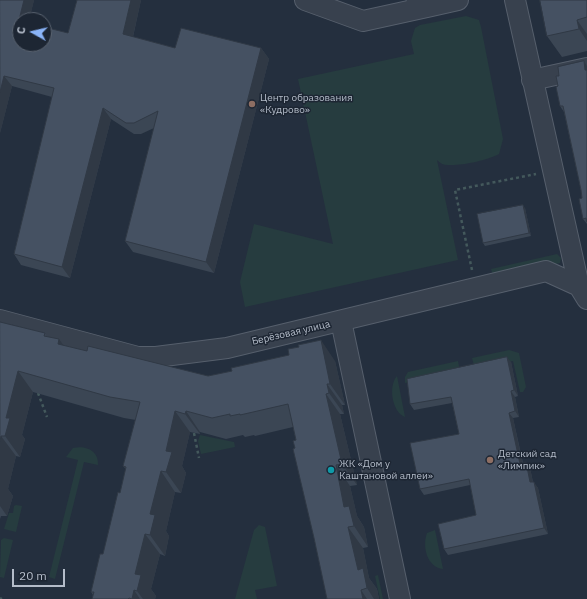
<!DOCTYPE html>
<html>
<head>
<meta charset="utf-8">
<style>
	body { margin:0 }
	#map { position:relative; width:587px; height:599px; overflow:hidden; background:#242f3e; font-family:"IBM Plex Sans",sans-serif }
	canvas { display:block }
	.north { position:absolute; left:12px; top:12px; width:40px; height:40px; box-sizing:border-box; background:#1d2633; border:1px solid #59626f; border-radius:50%; rotate:278deg; font-size:11px; font-weight:700; line-height:16px; text-align:center; color:#b4bcc9 }
	.north::after { content:''; display:block; margin:auto; width:14px; height:18px; background:#8ab4f8; clip-path:polygon(50% 0,100% 100%,50% 72%,0 100%) }
	.scale { position:absolute; left:12px; top:569px; width:53px; height:18px; box-sizing:border-box; border:2px solid #b4bcc9; border-top:0; padding-left:5px; font-size:12px; line-height:14px; white-space:nowrap; color:#b4bcc9; -webkit-text-stroke:3px #1d2633; paint-order:stroke }
</style>
</head>
<body>
<div id="map">
<canvas width="587" height="599"></canvas>
<div class="north">С</div>
<div class="scale">20 m</div>
</div>
<script>
const g = document.querySelector('canvas').getContext('2d');
g.lineJoin = 'round';
function paint(path, color) { g.fillStyle = color; g.fill(path, 'evenodd'); }
function stroke(path, color, width, dash) { g.strokeStyle = color; g.lineWidth = width; g.lineCap = dash ? 'butt' : 'round'; g.setLineDash(dash || []); g.stroke(path); }
function label(font, color, halo, rows, align = 'center') {
  g.font = font + ' "IBM Plex Sans",sans-serif'; g.lineWidth = 3; g.setLineDash([]); g.textBaseline = 'middle'; g.strokeStyle = halo; g.fillStyle = color; for (const [text, x, y, turn = 0] of rows) {
    g.save(); g.translate(x, y); g.rotate((+turn || 0) * Math.PI / 180); g.textAlign = isNaN(turn) ? turn : align; if (halo) g.strokeText(text, 0, 0); g.fillText(text, 0, 0); g.restore();
  }
}
paint(new Path2D(`
	M466,16l13,4 2,7 22,112 -4,15c-10,6 -39,12 -51,11 -5,0 -8,-2 -11,-5l21,100 -213,47 -5,-25 14,-58 79,20 -35,-165 116,-25 -3,-13 4,-13 5,-3z
	M557,254l4,4 -1,5 -67,13 -2,-7z
	M509,350l10,3 7,34 -3,5h-3l-7,-31 -38,8 -3,-11z
	M458,361l2,11 -55,11v-6l3,-5z
	M397,376l8,41c-13,-5 -17,-31 -8,-41z
	M200,435l34,7 1,5 -34,7 -3,-13z
	M73,448c13,-3 26,3 25,17l-14,-3 -29,117 -6,-2 29,-117 -12,-3z
	M16,505l6,1 -6,26 -12,-3 5,-16h4l1,-7z
	M259,525l6,2 12,59 -22,4 2,9h-22l19,-69z
	M435,530l8,39c-16,-2 -21,-22 -16,-36z
	M4,538l9,2 -9,38 -4,-1 1,-37z
	M378,575l5,24h-3l-5,-23z`), '#263c3f');
const minor = new Path2D(`
	M305,0l58,21 64,-14
	M515,0l64,286 8,13
	M416,4l11,3 31,-7
	M532,80l55,-12
	M0,320l138,37h18l71,-9 319,-77 33,15
	M341,321l59,278`);
stroke(minor, '#565f6c', 22);
stroke(new Path2D(`
	M472,270l-17,-80 81,-16
	M38,393l9,24
	M194,433l5,25
	M0,598l2,1`), '#44595c', 2.5, [3, 3]);
stroke(minor, '#38414e', 20);
paint(new Path2D(`
	M0,0h34l-5,20h-9v24l48,-11 9,-33h64l-8,37 42,11h86l8,11 -55,214 -81,-21 -8,-11 29,-113 -13,6h-7l-23,-15 -41,159 -49,-13 -7,-11 38,-157 -40,-11 -12,47z
	M587,0v51l-25,6 -15,-21z
	M584,61l3,5v158l-4,-5 -1,-21 -1,-8 -17,-78 -4,-6 -1,-30z
	M525,208l6,28 -46,10 -2,-3z
	M0,322l45,11 2,4 16,8 24,6 121,25 127,-15 10,44h-3l2,9h-4l17,71 -7,1 7,30 7,11 4,20 -5,1 6,30 8,11 2,10h-52l-32,-151 1,-8 -3,-13 -38,9 -1,-1 -9,2 -2,-2 -17,4 -26,-7v2l-10,-2 -8,34 4,7 -5,20 -6,-1 -9,39 3,5 -4,20 -5,-2 -9,35 5,7 -1,3h-63l1,-4 -2,-3 12,-38 17,-61 6,-24 -3,-3 13,-46 -12,-2 -91,-26 -11,43 3,4 -5,18 -4,-1 -8,33 5,7 -6,20h-6l-1,3z
	M511,362l7,34 -3,1 4,20 -6,1 10,45 3,-1 4,6 3,14 5,6 10,46 -100,21 -4,-6 32,-34 -6,-30 -46,10 -4,-6 39,-55 -7,-31 -38,7 -4,-6z`), '#3b4654');
paint(new Path2D(`
	M24,0h10l-5,20h-9v2l-1,-2z
	M131,0h10l-10,45 -8,-11z
	M577,20l10,14v7l-8,-12z
	M261,48l8,11 -55,214 -8,-11z
	M584,61l3,5v7l-2,-3z
	M4,76l8,10 -12,47v-41z
	M103,108l8,11 -41,159 -8,-11z
	M523,205l2,3 6,28 -2,-3z
	M59,339l15,21 -16,-16z
	M321,340l14,21 10,44 -15,-21z
	M507,357l4,5 7,34 -4,-6z
	M18,371l15,21 -11,43 3,4 -5,18 -15,-21 1,-18z
	M327,384l15,21 2,9 -15,-21z
	M511,391l4,6 4,20 -4,-6z
	M326,394l14,20 17,71 -15,-21z
	M175,411l15,21 -8,34 4,7 -5,20 -15,-21v-21z
	M186,411l14,21v2l-15,-20z
	M509,413l4,5 11,52 -4,-6z
	M1,436l15,20 -8,33 5,7 -6,20 -7,-10v-65z
	M526,462l4,6 4,20 -4,-6z
	M336,465l14,21 7,30 7,11 4,20 -14,-21 -10,-19z
	M161,471l14,21 -9,39 3,5 -4,20 -15,-21v-21z
	M534,482l4,6 10,46 -4,-6z
	M348,527l15,21 6,30 8,11 2,10h-5l-7,-11 -9,-18z
	M145,534l15,20 -9,35 5,7 -1,3h-12l-6,-8 -2,-17z
	M134,590l6,9h-8z
	M361,590l6,9h-4z`), '#303945');
const building = new Path2D(`
	M0,0h24l-5,20 1,1v23h24v-17l24,6 9,-33h54l-8,34 52,14 6,-20 80,20 -55,214 -81,-21 33,-130 -24,12h-8l-23,-15 -41,159 -48,-13 40,-166 -50,-12 -4,16z
	M540,0h47v17l-10,3 2,9 -32,7z
	M584,61l1,9h2v152l-1,-4 -3,1 -4,-20 3,-1 -1,-8 -18,-84h-3l-4,-19 2,-1 -2,-10h3l-1,-9z
	M523,205l6,28 -46,10 -6,-29z
	M0,322l45,11 -1,3 15,3 -1,5 29,7 1,-5 120,30 24,-5 -1,-3 58,-13 -1,-6 11,-2 -1,-2 23,-5 9,44h-3l2,9 -3,1 16,70 -6,1 8,42 5,-1 5,20 -6,1 10,43 5,-2 4,20 -6,2 2,9h-36l-13,-61 -21,-89 2,-1 -2,-7 3,-1 -8,-36 -48,11v-1l-10,2v-2l-18,4 -26,-7 -1,3 -10,-3 -9,40 6,1 -6,20 -5,-1 -11,43 5,1 -5,20 -5,-1 -10,40 6,1 -4,16 -3,-1 -2,9 -3,-1 -1,1h-36l2,-7h-3l9,-38h3l15,-62 2,1 6,-26 -3,-1 17,-64 -30,-5 -92,-26 -12,47h4l-5,18h-4l-1,5z
	M507,357l7,33 -3,1 4,20 -6,2 11,51 6,-2 4,20h4l10,46 -100,21 -6,-25 38,-9 -7,-36 -49,10 -10,-46 49,-9 -8,-37 -41,7 -3,-25z`);
paint(building, '#455162');
stroke(building, '#303945', 1);
for (const [x, y, r, color] of [
	[252,104,4,"#8d6e63"],
	[490,460,4,"#8d6e63"],
	[331,470,4,"#0f9aa8"]
]) { const dot = new Path2D(); dot.arc(x, y, r, 0, 2 * Math.PI); g.fillStyle = color; g.fill(dot); stroke(dot, '#1d2633', 1.5); }
label('10px', '#b4bcc9', '#1d2633', [
	["Центр образования",260,98],
	["«Кудрово»",260,110],
	["Детский сад",498,454],
	["«Лимпик»",498,466],
	["ЖК «Дом у",339,464],
	["Каштановой аллеи»",339,476]
], 'left');
label('10px', '#b4bcc9', '#1d2633', [
	["Берёзовая улица",291,333,-13]
]);
</script>
</body>
</html>
